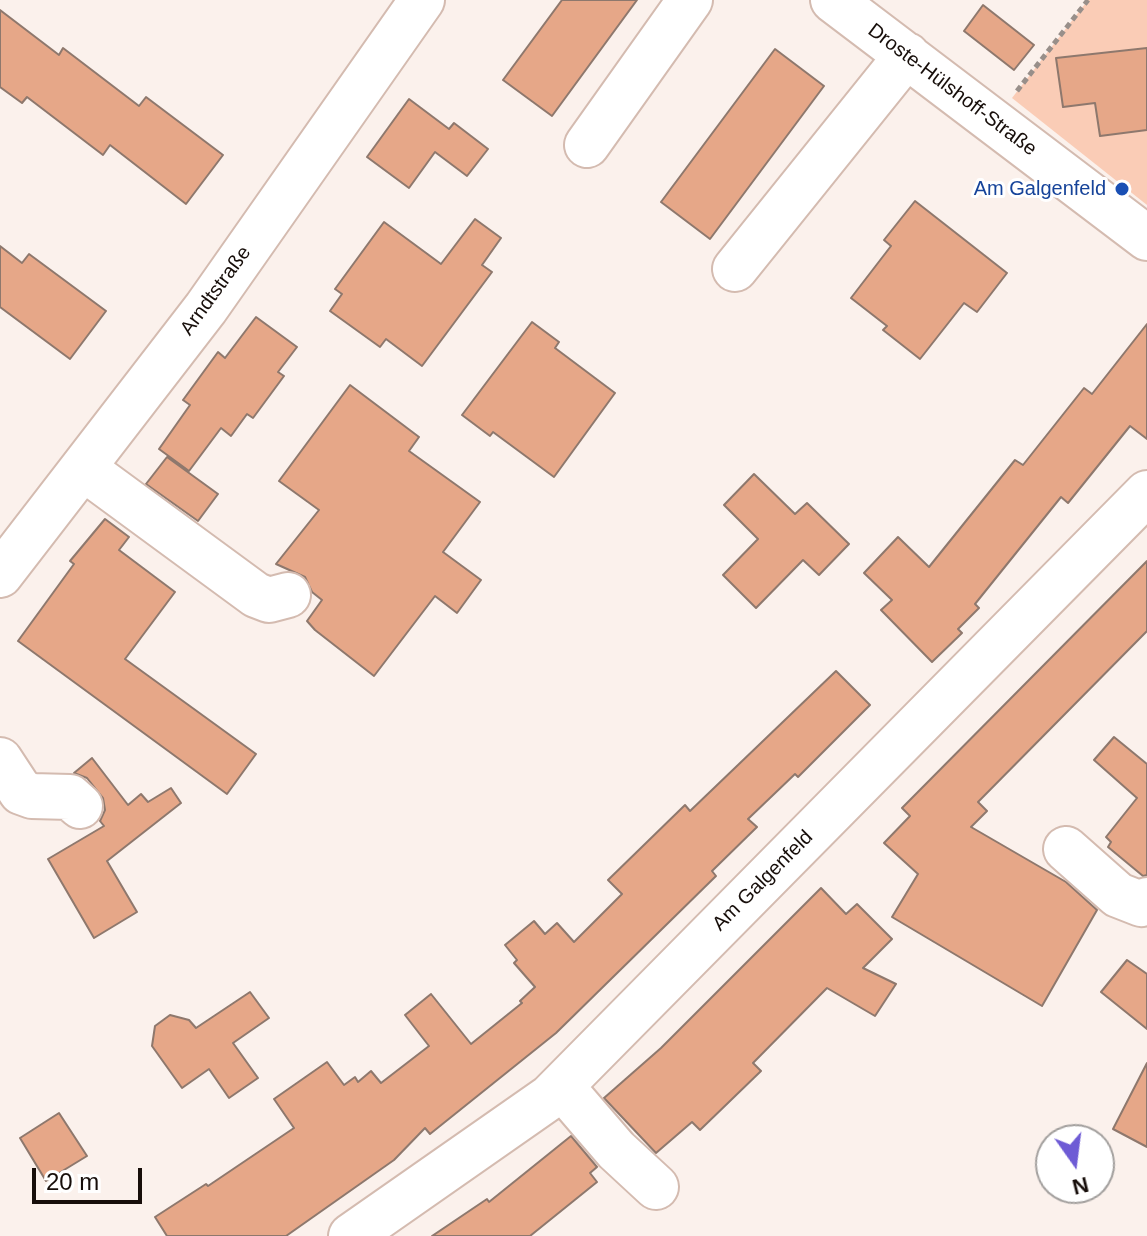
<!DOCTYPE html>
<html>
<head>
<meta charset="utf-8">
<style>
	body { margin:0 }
	#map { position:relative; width:1147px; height:1236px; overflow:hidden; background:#fbf1ec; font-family:Arial,sans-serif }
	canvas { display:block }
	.north { position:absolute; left:1035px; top:1124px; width:80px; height:80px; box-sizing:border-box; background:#fff; border:2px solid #a29f9d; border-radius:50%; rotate:166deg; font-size:22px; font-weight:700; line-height:32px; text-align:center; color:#170e0a }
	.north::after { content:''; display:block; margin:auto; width:28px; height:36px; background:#6e5bd5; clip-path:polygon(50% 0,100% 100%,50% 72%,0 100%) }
	.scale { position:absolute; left:32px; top:1168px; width:110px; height:36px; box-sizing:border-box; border:4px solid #170e0a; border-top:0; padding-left:10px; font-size:24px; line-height:28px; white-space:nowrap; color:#170e0a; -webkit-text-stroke:6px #fff; paint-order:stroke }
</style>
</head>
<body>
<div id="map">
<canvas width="1147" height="1236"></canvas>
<div class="north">N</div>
<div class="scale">20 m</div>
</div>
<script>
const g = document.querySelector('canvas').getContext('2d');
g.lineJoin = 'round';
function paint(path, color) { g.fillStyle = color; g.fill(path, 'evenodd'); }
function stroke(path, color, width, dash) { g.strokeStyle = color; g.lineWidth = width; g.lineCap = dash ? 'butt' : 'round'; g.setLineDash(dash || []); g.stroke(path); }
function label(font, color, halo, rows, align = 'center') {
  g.font = font + ' Arial,sans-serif'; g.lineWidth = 6; g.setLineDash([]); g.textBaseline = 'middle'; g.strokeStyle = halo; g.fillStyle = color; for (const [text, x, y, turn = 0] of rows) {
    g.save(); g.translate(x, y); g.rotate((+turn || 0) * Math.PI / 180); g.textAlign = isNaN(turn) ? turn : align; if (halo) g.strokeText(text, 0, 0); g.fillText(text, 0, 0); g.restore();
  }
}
paint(new Path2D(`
	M1088,0h59v205l-135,-107z`), '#faccb6');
const building = new Path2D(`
	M562,0h75l-85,116 -49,-36z
	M983,5l51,40 -20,25 -50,-39z
	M0,10l59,45 4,-7 76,58 7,-9 77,58 -37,49 -76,-59 -7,10 -76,-58 -5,6 -22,-16z
	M1147,48v82l-47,6 -5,-33 -32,4 -7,-49z
	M775,49l49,37 -114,153 -49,-37z
	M409,99l40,30 5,-6 34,26 -21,27 -32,-24 -26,36 -42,-31z
	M915,201l92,72 -30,39 -13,-9 -44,56 -37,-29 4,-4 -36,-28 40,-52 -7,-6z
	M475,219l26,19 -19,27 10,7 -70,94 -36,-27 -6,8 -50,-36 12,-17 -7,-5 49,-67 57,42z
	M0,246l22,17 7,-9 77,57 -36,48 -70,-52z
	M256,317l41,30 -19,25 6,4 -31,42 -6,-4 -16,22 -10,-8 -32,43 -30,-22 31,-44 -7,-5 35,-48 7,6z
	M532,322l27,20 -4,6 60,45 -61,84 -61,-45 -3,4 -28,-21z
	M1147,324v115l-17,-13 -62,77 -7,-6 -86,107 4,4 -21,21 4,4 -30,29 -51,-52 11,-10 -28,-27 34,-36 31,30 86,-107 8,5 61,-77 8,6z
	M350,385l69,52 -10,14 71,51 -37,50 38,28 -24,33 -22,-17 -61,80 -59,-46 -8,-9 15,-21 -10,-8 -7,-15 -29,-13 43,-54 -40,-29z
	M167,457l51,37 -20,27 -52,-37z
	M754,474l41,40 12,-11 42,41 -30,31 -16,-15 -47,48 -33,-33 35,-36 -34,-34z
	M105,519l24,18 -10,13 56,42 -50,67 131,95 -29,40 -209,-153 56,-77 -4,-3z
	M1147,561v70l-169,171 9,9 -16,16 95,55 31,28 -55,96 -150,-89 26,-43 -34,-31 26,-27 -8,-8z
	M836,671l34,34 -72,72 -3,-3 -47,45 9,8 -45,44 4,5 -160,157 -126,101 -5,-6 -31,32 -108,76h-119l-12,-19 51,-33 2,2 86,-58 -20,-29 53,-37 17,23 11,-8 3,5 13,-11 10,12 48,-37 -24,-31 26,-21 40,50 51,-41 -2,-2 15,-14 -21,-24 3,-3 -12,-15 29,-24 11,13 12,-11 17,19 48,-48 -14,-14 77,-75 5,6z
	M1114,737l33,27v111l-4,1 -35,-29 3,-5 -5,-5 31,-39 -43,-38z
	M92,758l36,47 13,-11 7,8 23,-14 10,15 -74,58 30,51 -43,26 -46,-79 56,-33 -4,-5 5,-11 -2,-12 -16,-20 -13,-5z
	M821,888l25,26 11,-10 35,35 -29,29 33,16 -21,32 -48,-28 -74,75 8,8 -61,59 -8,-8 -36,31 -52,-55 57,-50z
	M1127,960l20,14v55l-46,-37z
	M250,992l19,26 -36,25 25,35 -29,20 -20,-29 -27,19 -30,-42 3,-20 15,-11 19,5 7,8z
	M1147,1063v84l-34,-18z
	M59,1113l28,43 -41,25 -26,-43z
	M571,1136l26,31 -7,6 7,9 -67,54h-98l55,-37 2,3z`);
paint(building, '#e6a788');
stroke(building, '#8e786d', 2);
const minor = new Path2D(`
	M833,0l314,238
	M587,145l103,-145
	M735,269l172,-214
	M83,468l173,127 13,5 19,-5
	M0,575l206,-267 216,-308
	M0,760l21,32 11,4 38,1 10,9
	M1066,849l52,46 23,9 6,-4
	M561,1086l55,64 40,37
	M351,1236l199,-139 597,-604`);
stroke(minor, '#d4bbb0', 48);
stroke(new Path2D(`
	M1017,91l71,-91`), '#988f8a', 5, [6, 4]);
stroke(minor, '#fff', 44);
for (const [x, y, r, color] of [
	[1122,189,8,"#1a4fb4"]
]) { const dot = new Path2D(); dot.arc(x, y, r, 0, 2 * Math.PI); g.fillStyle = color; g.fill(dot); stroke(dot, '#fff', 3); }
label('20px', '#170e0a', '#fff', [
	["Droste-Hülshoff-Straße",952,90,37],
	["Arndtstraße",216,291,-54],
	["Am Galgenfeld",763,881,-45]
]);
label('20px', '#164399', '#fff', [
	["Am Galgenfeld",1106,189]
], 'right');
</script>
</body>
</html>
